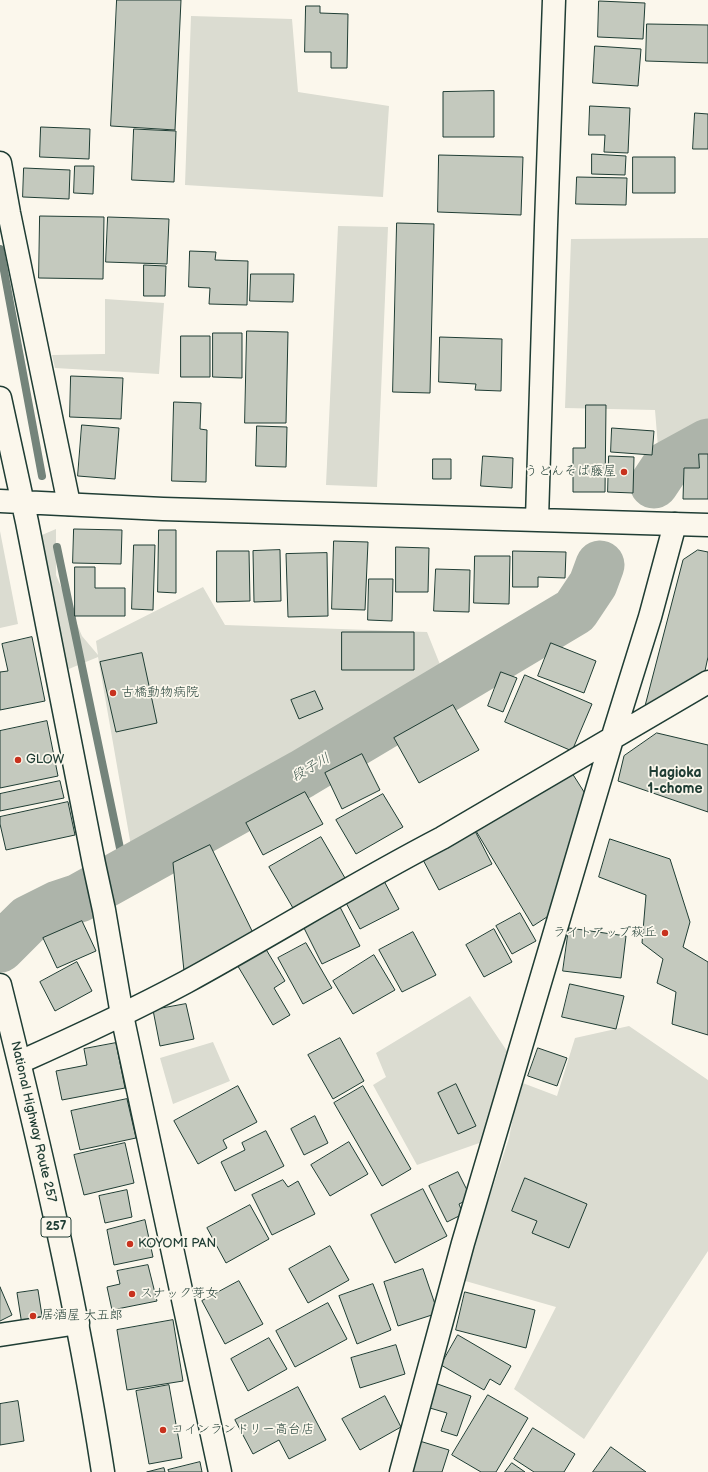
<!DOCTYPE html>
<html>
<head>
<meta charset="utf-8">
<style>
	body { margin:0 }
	canvas { display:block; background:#fbf7ec }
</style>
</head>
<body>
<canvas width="708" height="1472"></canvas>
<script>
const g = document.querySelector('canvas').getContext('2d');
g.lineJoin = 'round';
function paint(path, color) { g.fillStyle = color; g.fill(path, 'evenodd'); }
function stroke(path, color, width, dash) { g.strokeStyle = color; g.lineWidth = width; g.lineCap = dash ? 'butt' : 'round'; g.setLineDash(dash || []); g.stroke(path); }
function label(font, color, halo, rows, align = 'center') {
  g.font = font + ' "Balsamiq Sans","Klee One",sans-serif'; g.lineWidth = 3.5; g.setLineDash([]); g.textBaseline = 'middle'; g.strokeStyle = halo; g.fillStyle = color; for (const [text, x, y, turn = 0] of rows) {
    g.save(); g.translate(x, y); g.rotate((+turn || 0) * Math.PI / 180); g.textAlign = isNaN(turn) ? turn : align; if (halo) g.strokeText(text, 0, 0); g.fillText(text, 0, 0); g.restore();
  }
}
paint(new Path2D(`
	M191,16l101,3 6,73 91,14 -6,91 -198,-12z
	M338,226l50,1 -11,260 -51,-2z
	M708,238v214l-48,20 -5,-62 -90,-2 6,-169z
	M105,299l59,4 -5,71 -104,-6 -3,-13 53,-1z
	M56,529v46l26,61 16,19 -2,-14 107,-54 22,38 202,7 18,45 -314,169 -33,-189 -44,18 -26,-134z
	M0,531l18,93 -18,4z
	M470,996l41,61 -26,84 -68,24 -44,-80 13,-8 -10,-24z
	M629,1026l79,54v171l-124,188 -70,-50 42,-82 -94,-27 47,-142 11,-56 37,14 18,-58z
	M213,1042l17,39 -57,23 -13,-46z`), '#dbdcd1');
stroke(new Path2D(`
	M0,249l42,227
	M57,547l68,325`), '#74847b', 8);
stroke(new Path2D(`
	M654,484l12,-18 42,-23
	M0,948l28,-28 30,-15 21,-7 223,-124 273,-163 18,-27 7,-19`), '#adb4aa', 49);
const building = new Path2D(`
	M117,0h64l-6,130 -64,-4z
	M599,1l46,2 -2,36 -45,-2z
	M306,6h14v7l28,1 -1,54h-16v-16h-26z
	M647,24l61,1v38l-62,-2z
	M595,46l46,3 -3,37 -45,-3z
	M494,91v46h-51v-45z
	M590,106l40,2 -2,45 -24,-1 1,-17h-16z
	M695,113l13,1v35h-15z
	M41,127l49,2 -1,30 -49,-2z
	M134,129l42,2 -2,51 -42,-2z
	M592,154l34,2 -1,19 -33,-1z
	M439,155l84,2 -2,58 -83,-3z
	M633,157h42v36h-42z
	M75,166h19l-1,28 -19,-1z
	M24,168l46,2 -1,29 -46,-2z
	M577,177l50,1 -1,27 -50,-1z
	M40,216l64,1 -1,62 -64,-1z
	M108,217l61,2 -2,45 -61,-2z
	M397,223l37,1 -4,169 -37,-1z
	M190,251l26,1 -1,8 33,1 -1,44 -38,-1 1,-16 -21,-1z
	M144,265l22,1 -1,30h-21z
	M251,274h43l-1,28 -43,-1z
	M247,331l41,1 -2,91h-41z
	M213,333h29v45l-29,-1z
	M181,336h29v41h-29z
	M440,337l62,2 -1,52 -26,-1 1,-6 -37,-2z
	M71,376l52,2 -2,41 -51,-2z
	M174,402l27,1 -1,26 7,1 -1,52 -34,-1z
	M586,405h20l-1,87h-32v-44h12z
	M82,425l37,3 -4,51 -37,-3z
	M257,426l30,1 -1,40 -30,-1z
	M612,428l42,3 -2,24 -41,-3z
	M699,454h9v45h-25l1,-31h15z
	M483,456l30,2 -1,30 -31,-2z
	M609,456l25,1 -1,36 -25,-1z
	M433,459h18v20h-18z
	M74,529l48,1 -1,34 -48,-1z
	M159,530h17v63l-18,-1z
	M334,541l34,1 -3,68 -33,-1z
	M134,545h21l-2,65 -21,-1z
	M396,547l33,1 -1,44h-32z
	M280,550l1,51 -27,1 -1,-51z
	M698,550l10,2v105l-5,23 -58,26 38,-146z
	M217,551h32l1,50 -33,1z
	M513,551l53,1 -1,26 -27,-1v10h-25z
	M327,553l1,63 -40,1 -2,-63z
	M475,556h35l-1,48 -35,-1z
	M75,567h20v21h30v28h-50z
	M436,569l34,1 -1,42 -35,-1z
	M369,579h24l-1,42 -24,-1z
	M342,632h72v38h-72z
	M32,637l13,64 -45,9v-38l8,-1 -6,-27z
	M551,643l45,18 -12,32 -46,-17z
	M142,653l15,70 -41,9 -16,-70z
	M501,672l16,6 -14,34 -15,-6z
	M525,675l67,29 -20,47 -67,-29z
	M315,691l8,18 -24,10 -8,-19z
	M453,705l26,45 -60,33 -25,-45z
	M47,721l11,55 -58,12v-57z
	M657,733l51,12v67l-90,-31 6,-25z
	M362,754l18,36 -38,19 -17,-36z
	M572,773l14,22 -36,120 -17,11 -57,-95z
	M60,781l4,17 -64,13v-17z
	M305,792l18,32 -60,31 -17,-32z
	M383,794l20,33 -47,27 -20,-34z
	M68,802l7,33 -69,15 -6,-26v-7z
	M475,831l17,33 -53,26 -17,-32z
	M321,837l24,41 -52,30 -24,-41z
	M610,839l60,20 20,63 -7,25 25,15v73l-36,-11 4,-32 -19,-9 6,-24 -21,-16 4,-48 -47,-18z
	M210,845l45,92 -71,34 -11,-108z
	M384,881l15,28 -39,20 -15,-28z
	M340,907l20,39 -38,18 -19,-38z
	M520,913l16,28 -24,13 -16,-28z
	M82,921l14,30 -39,17 -14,-30z
	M569,928l57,8 -5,42 -58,-7z
	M494,929l18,33 -28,15 -18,-32z
	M413,932l23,43 -34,17 -23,-42z
	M306,943l26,45 -29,16 -25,-46z
	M264,946l21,35 -11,7 16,27 -17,10 -37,-62z
	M374,955l21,35 -42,24 -20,-33z
	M77,962l15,29 -37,20 -15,-29z
	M570,984l54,12 -8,33 -54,-12z
	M186,1004l8,35 -34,7 -7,-36z
	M340,1038l24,43 -31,18 -25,-44z
	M116,1043l9,45 -63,12 -6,-29 31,-6 -3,-16z
	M538,1048l29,10 -10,28 -29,-10z
	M456,1084l20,42 -18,8 -20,-41z
	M238,1086l19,36 -34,18 4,8 -29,16 -24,-43z
	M363,1086l48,83 -29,17 -48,-83z
	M127,1099l9,39 -56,12 -9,-39z
	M315,1116l13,27 -24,12 -13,-26z
	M266,1131l18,35 -49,25 -14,-29 24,-12 -3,-7z
	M349,1142l19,32 -38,22 -19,-31z
	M125,1143l9,40 -50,12 -10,-40z
	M458,1172l13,26 -12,6 4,10 -16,8 -18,-36z
	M525,1178l62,26 -18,44 -37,-15 5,-12 -25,-10z
	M283,1180l5,7 10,-6 17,33 -43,21 -20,-40z
	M423,1189l24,47 -52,27 -24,-48z
	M127,1190l5,27 -27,6 -6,-27z
	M250,1205l19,34 -43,24 -19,-35z
	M145,1220l8,37 -39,8 -7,-35z
	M330,1246l19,34 -41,23 -19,-34z
	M148,1265l9,36 -45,9 -5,-23 13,-3 -3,-13z
	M423,1269l15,44 -40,13 -14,-44z
	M239,1281l24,43 -38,20 -23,-43z
	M373,1284l18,46 -34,14 -18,-48z
	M0,1287l12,28 -12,6z
	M38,1290l5,32 -21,3 -5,-32z
	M465,1292l70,18 -9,38 -70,-18z
	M328,1303l19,36 -52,28 -19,-36z
	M173,1320l10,61 -56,9 -10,-60z
	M458,1335l53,31 -11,19 -10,-6 -6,11 -43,-25z
	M269,1338l18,31 -39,22 -17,-32z
	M396,1345l9,29 -45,14 -9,-30z
	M432,1382l39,14 -14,40 -16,-5 6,-18 -24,-7z
	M169,1385l13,73 -33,6 -13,-73z
	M298,1387l28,53 -37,19 -10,-19 -26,14 -18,-34z
	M488,1395l40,23 -32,54h-15l-29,-17z
	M385,1396l16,31 -41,23 -18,-31z
	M18,1401l6,40 -24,4v-41z
	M533,1428l42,26 -11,18h-30l-20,-13z
	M413,1439l36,11 -7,22h-39z
	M611,1447l35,25h-53z
	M200,1462l2,10h-33l-1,-2z
	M512,1463l13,9h-20z
	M164,1468l1,4h-18z`);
paint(building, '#c4c9be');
stroke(building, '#1f3d34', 1);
const minor = new Path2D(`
	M0,163l9,50 60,291
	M20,1062c56,-25 112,-51 166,-80 86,-47 169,-99 256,-144l266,-156
	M0,1335l78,-12
	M401,1472l62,-229 149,-504 38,-122 25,-93`);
const tertiary = new Path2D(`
	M0,398l27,124 67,342 10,46 18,105 98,457
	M0,501l163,8 545,16
	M537,519l9,-294 8,-225`);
const trunk = new Path2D(`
	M0,985c40,160 78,323 103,487`);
stroke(minor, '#1f3d34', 25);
stroke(tertiary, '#1f3d34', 25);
stroke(trunk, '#1f3d34', 25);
stroke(minor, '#fbf7ec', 22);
stroke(tertiary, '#fbf7ec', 22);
stroke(trunk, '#fbf7ec', 22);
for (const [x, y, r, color] of [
	[624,472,4,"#c8321e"],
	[113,693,4,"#c8321e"],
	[18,760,4,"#c8321e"],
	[665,933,4,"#c8321e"],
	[130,1244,4,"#c8321e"],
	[132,1294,4,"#c8321e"],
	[33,1316,4,"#c8321e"],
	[163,1430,4,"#c8321e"]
]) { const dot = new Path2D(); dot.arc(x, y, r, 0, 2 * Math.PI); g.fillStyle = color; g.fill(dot); stroke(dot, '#fbf7ec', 1.5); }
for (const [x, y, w] of [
	[56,1227,30]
]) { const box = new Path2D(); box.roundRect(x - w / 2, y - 10, w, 20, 3); g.fillStyle = '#fbf7ec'; g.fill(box); stroke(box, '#1f3d34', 1); }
label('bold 12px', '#1f3d34', null, [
	["257",56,1227]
]);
label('13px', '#1f3d34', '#fbf7ec', [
	["うどんそば藤屋",616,472,"right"],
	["古橋動物病院",121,693],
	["GLOW",26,760],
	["ライトアップ萩丘",657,933,"right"],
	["KOYOMI PAN",138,1244],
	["スナック芽女",140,1294],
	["居酒屋 大五郎",41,1316],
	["コインランドリー高台店",171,1430]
], 'left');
label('13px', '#1f3d34', '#fbf7ec', [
	["National Highway Route 257",33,1122,77]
]);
label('italic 14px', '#425b52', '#fbf7ec', [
	["段子川",311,768,-30]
]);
label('bold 14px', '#1f3d34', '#fbf7ec', [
	["Hagioka",675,773],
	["1-chome",675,789]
]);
</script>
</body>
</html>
